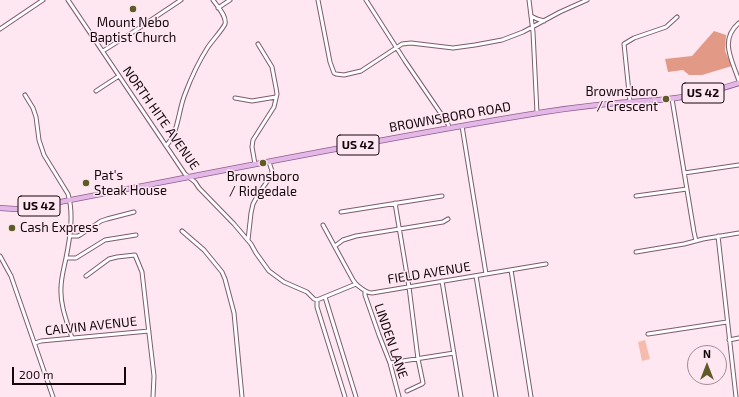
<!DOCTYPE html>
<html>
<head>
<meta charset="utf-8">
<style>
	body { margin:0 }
	#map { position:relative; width:739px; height:397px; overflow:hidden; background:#fee7f1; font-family:"Exo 2",sans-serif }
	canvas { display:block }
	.north { position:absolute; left:687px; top:345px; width:40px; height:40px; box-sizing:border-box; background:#fee7f1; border:1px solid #a08d96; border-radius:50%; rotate:0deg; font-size:11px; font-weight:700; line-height:16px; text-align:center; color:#13070d }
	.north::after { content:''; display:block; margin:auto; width:14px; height:18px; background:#5e5b27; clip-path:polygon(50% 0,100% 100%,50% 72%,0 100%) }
	.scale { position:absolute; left:12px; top:367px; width:114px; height:18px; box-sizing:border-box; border:2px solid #13070d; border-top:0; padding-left:5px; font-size:12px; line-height:14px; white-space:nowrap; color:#13070d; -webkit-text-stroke:3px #fee7f1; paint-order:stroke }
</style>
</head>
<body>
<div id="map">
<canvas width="739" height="397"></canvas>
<div class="north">N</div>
<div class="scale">200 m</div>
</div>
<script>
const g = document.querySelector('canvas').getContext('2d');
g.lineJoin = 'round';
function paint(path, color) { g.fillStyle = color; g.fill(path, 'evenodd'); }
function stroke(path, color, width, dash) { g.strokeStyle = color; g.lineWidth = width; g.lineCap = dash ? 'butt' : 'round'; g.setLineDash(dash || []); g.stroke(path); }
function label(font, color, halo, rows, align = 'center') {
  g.font = font + ' "Exo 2",sans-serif'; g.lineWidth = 3; g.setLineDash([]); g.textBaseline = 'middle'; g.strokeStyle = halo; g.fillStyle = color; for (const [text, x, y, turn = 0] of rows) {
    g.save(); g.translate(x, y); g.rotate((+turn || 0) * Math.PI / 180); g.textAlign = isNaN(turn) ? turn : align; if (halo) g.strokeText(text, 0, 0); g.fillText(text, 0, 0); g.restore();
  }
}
paint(new Path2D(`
	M645,340l5,19 -8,2 -4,-19z`), '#f5bcad');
paint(new Path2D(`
	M714,31l12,4 -1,16 7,15 -30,9h-13l-6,-5 -15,2 -3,-13 27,-3z`), '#e29986');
const street = new Path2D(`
	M68,0l117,174 10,8 4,6 35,36 17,20 5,9 13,18 15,11 23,10 7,7 3,1 39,-16c5,4 10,9 16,9l174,-29
	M318,0l12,62 4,11 2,1 8,1 17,-4 41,-27 9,-1 42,5 22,-3 27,-5 21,-8 37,-20 27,-12
	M366,0l39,61 43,63 1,4
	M529,0l4,32 4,81
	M218,8l12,-8
	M531,16l6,3 7,2
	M739,23c-20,17 -7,37 0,58
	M0,29l43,-29
	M103,51l30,-19 48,-32
	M96,91l23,-15
	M25,95l8,13 3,9 3,23 5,15 24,39c6,20 2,44 -2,64 -2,10 -5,20 -5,30 -1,17 6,34 11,50
	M235,98l17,3 24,-4
	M672,99l22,133 2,9
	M630,102l-6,-58 10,-6 32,-11 11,-10
	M462,126l24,148
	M166,146c13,-14 12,-35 19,-52 6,-16 14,-33 23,-47 4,-6 15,-18 17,-23 2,-8 -8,-18 -12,-24
	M255,164l-3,-17 1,-7 21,-33 3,-13 -1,-6 -4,-21 -14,-23
	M684,173l55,-8
	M636,196l51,-7
	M395,203l14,84 9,72 5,24 -1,1 -15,7
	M341,212l101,-16
	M323,225l30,55 3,4
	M182,231l22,19 18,22 3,7 9,34 8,84
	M70,236h8l2,-1 21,-14 6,-2 27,-7
	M718,236l18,161
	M248,240l3,-27 2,-9 6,-11 12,-17 1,-5 -3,-9
	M335,246l8,-6 13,-4 87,-14 5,-3
	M636,252l48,-8 19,-5 36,-6
	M0,256l11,20 42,121
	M67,258h9l29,-18 31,-5
	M511,270l20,127
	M86,276l23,-17 8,-2 18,-2 7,17 5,44 7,60 -1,21
	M476,276l20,121
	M442,281l19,116
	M365,291v4l14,40 11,28 9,34
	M325,297l31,100
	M317,300v7l28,90
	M648,334l79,-12
	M729,340l10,-2
	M35,343l6,-2 108,-10
	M390,363l64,-10`);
const primary = new Path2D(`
	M0,208l15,1 14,-1c162,-31 323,-64 485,-91 34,-6 69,-11 104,-14 19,-2 38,-2 58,-5 21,-3 42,-8 63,-15`);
stroke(street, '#7c5c6b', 5);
stroke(primary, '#8f5c90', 6);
stroke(street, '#fff', 3);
stroke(primary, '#e4b8e6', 4.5);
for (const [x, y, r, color] of [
	[133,9,4,"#5e5b27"],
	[666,99,4,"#5e5b27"],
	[263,163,4,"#5e5b27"],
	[86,183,4,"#5e5b27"],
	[12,228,4,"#5e5b27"]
]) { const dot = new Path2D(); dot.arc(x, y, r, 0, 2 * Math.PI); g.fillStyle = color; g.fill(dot); stroke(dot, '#fee7f1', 1.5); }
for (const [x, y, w] of [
	[703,93,42],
	[358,145,42],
	[39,206,42]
]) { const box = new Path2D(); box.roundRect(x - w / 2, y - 10, w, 20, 3); g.fillStyle = '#fee7f1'; g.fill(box); stroke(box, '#13070d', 1); }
label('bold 12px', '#13070d', null, [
	["US 42",703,93],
	["US 42",358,145],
	["US 42",39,206]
]);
label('13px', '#13070d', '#fee7f1', [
	["Mount Nebo",133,23],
	["Baptist Church",133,38],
	["Brownsboro",658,92,"right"],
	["/ Crescent",658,107,"right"],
	["Pat's",94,176,"left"],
	["Steak House",94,191,"left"],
	["Brownsboro",263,177],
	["/ Ridgedale",263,192],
	["Cash Express",20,228,"left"]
]);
label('13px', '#13070d', '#fee7f1', [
	["BROWNSBORO ROAD",450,117,-10],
	["NORTH HITE AVENUE",161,118,55],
	["FIELD AVENUE",429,273,-9],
	["CALVIN AVENUE",91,326,-6],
	["LINDEN LANE",391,341,71]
]);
</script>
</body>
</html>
